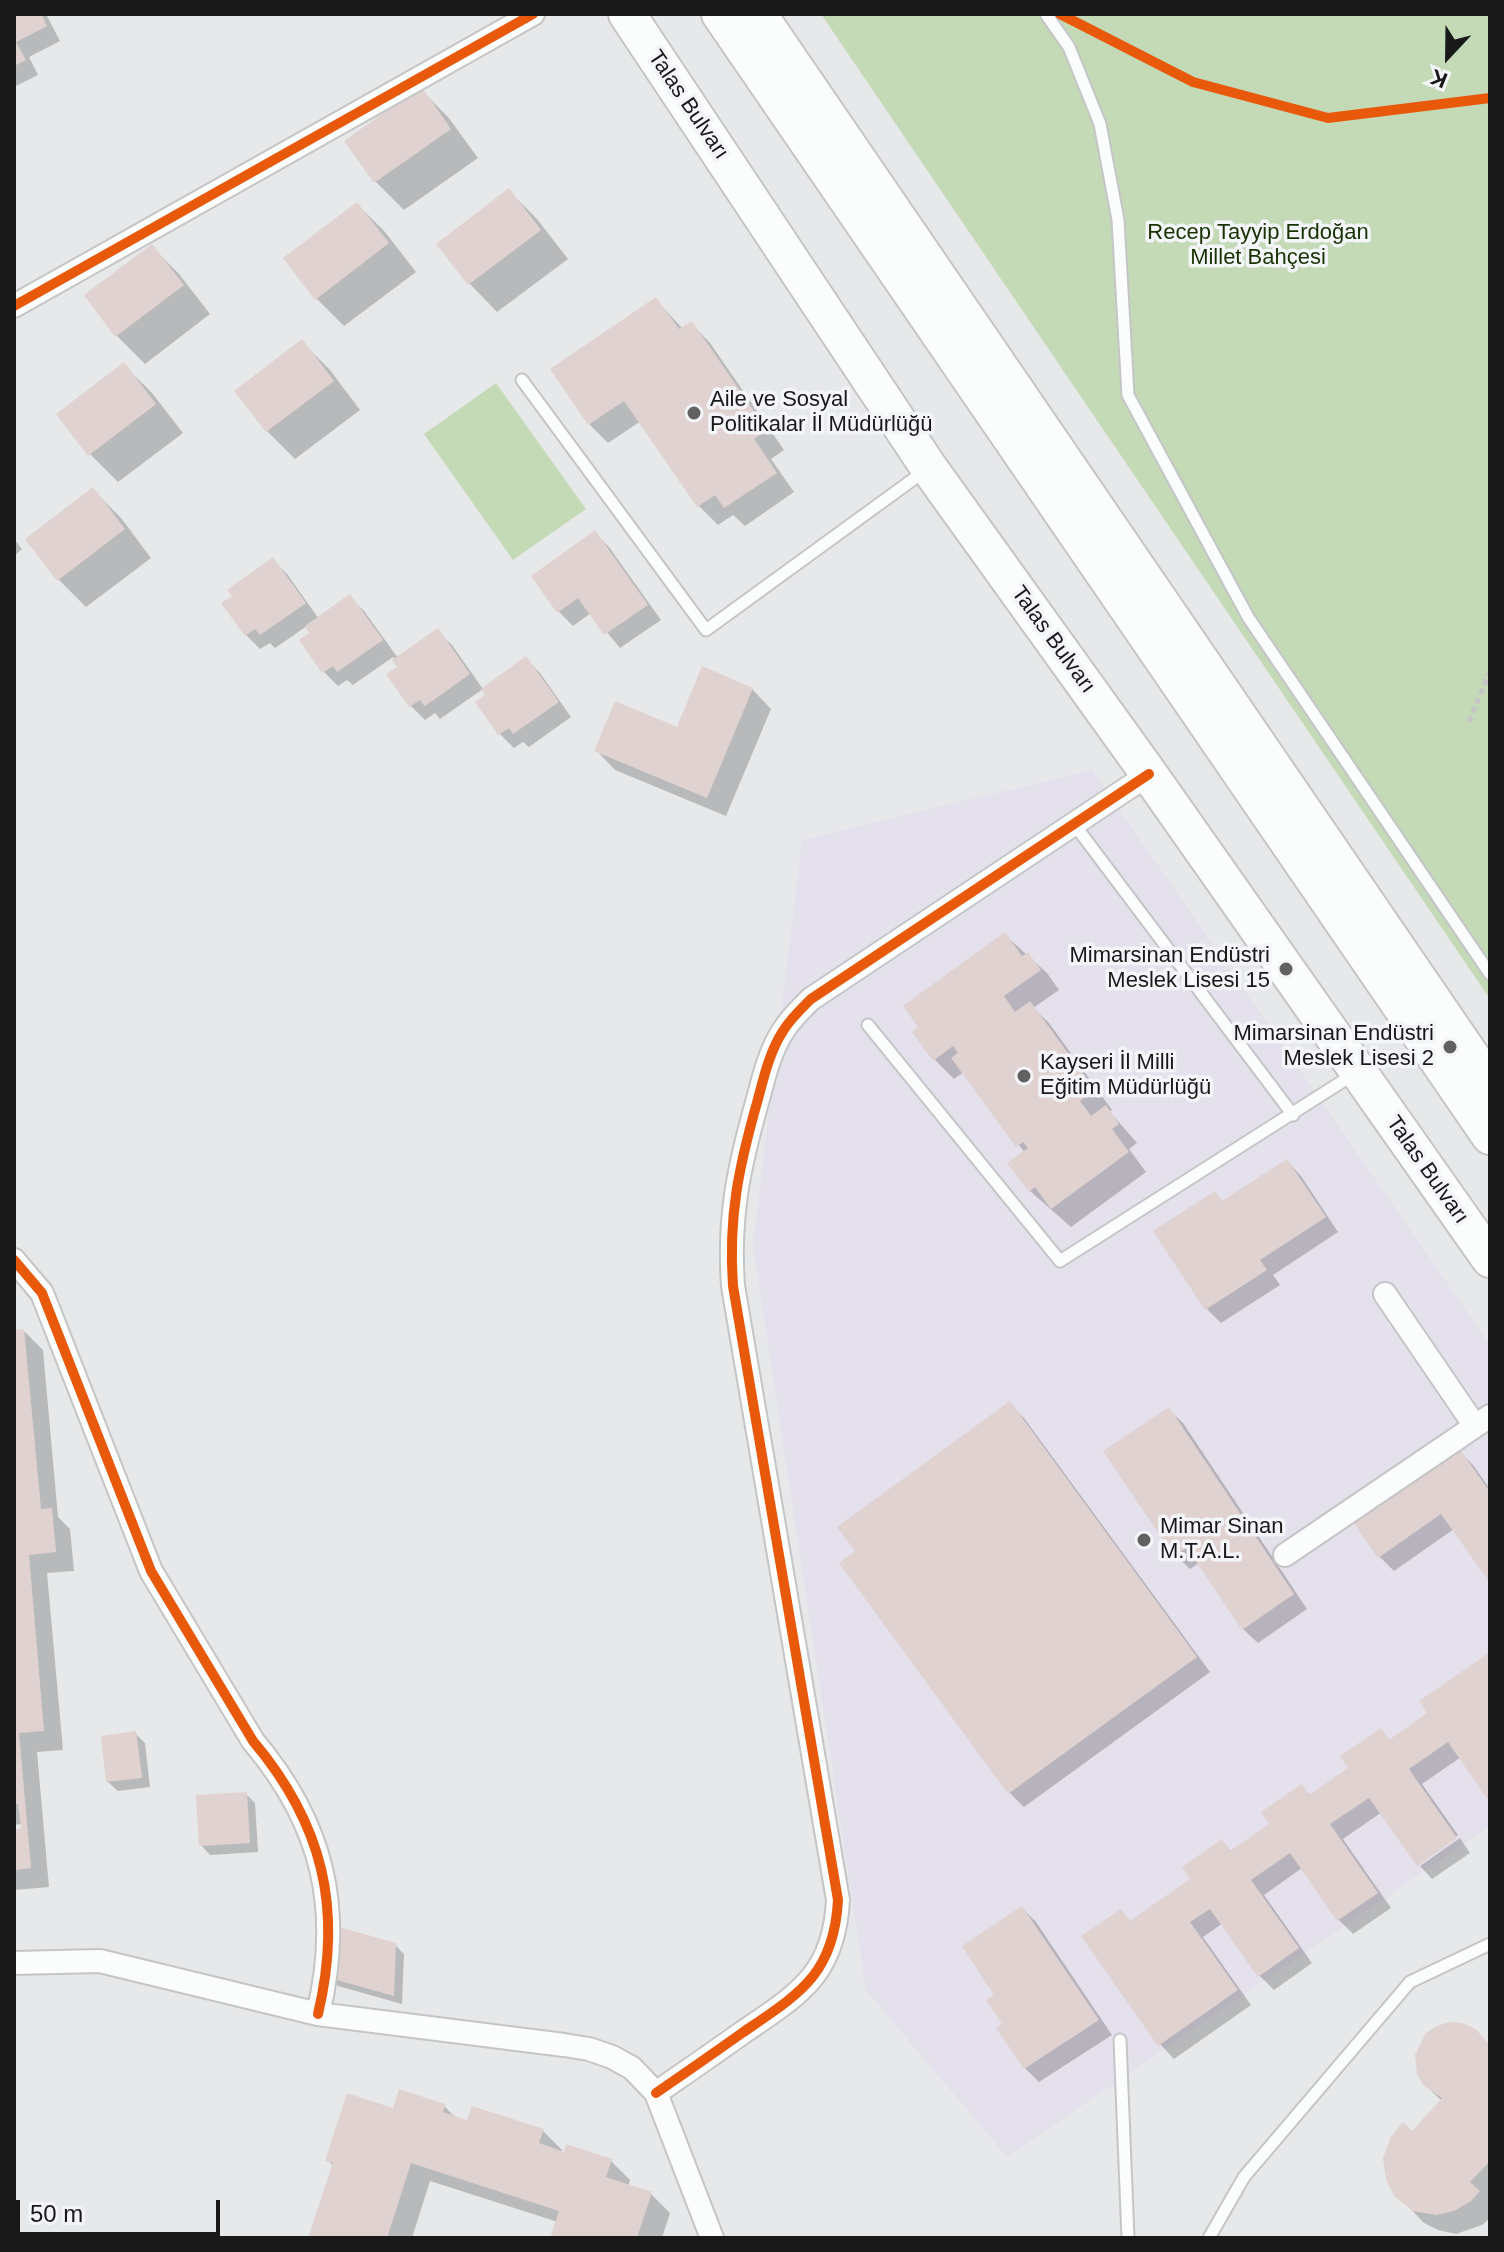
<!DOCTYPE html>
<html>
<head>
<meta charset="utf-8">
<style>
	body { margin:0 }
	#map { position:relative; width:1504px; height:2252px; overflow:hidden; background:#e7e8e9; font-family:Arial,sans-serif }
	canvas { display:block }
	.frame { position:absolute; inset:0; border:16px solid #19191a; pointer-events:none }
	.north { position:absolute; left:1408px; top:16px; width:80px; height:80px; -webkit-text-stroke:6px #f3f5f8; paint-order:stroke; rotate:202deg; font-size:22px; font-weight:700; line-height:32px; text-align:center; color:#19191a }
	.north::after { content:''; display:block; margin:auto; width:28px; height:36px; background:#19191a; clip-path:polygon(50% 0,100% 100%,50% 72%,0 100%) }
	.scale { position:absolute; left:16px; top:2200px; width:204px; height:36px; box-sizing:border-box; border:4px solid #19191a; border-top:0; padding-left:10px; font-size:24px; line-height:28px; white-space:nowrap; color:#19191a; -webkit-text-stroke:6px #f3f5f8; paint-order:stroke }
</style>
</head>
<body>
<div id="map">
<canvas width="1504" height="2252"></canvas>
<div class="frame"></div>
<div class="north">K</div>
<div class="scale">50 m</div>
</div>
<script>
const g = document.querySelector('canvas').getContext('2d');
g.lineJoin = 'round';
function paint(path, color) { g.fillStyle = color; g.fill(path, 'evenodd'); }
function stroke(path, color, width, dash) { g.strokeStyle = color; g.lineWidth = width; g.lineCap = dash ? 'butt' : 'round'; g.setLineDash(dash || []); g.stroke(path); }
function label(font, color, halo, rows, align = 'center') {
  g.font = font + ' Arial,sans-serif'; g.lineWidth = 7; g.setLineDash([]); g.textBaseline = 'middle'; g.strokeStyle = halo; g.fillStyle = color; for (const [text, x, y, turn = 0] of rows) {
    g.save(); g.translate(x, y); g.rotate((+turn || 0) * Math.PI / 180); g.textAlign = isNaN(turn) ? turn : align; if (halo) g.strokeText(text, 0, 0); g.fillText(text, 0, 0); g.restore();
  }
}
paint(new Path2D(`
	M1092,770l398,575v481l-483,331 -141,-167 -113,-745 49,-405z`), '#e4e0ec');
paint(new Path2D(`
	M821,14h669v985z
	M496,383l90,126 -73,51 -89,-126z`), '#c4dab7');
paint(new Path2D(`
	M14,14h32l14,27 -31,16 9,18 -24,12z
	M420,89l28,28 30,41 -74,52 -28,-28 -30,-41z
	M509,191l28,28 31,40 -71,53 -27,-28 -31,-40z
	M357,204l28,28 31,40 -72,54 -28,-28z
	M151,246l28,28 31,40 -65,50 -28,-28 -31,-40z
	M656,300l27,29 8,-6 19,20 74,107 -13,9 23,33 -49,34 -12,-11 -15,10 -19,-19 -58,-85 -33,22 -19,-19z
	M302,342l28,28 30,40 -65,49 -28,-28z
	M124,365l28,28 31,40 -65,49 -28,-28z
	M93,490l28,28 30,40 -65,49 -28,-28z
	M595,533l14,14 52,73 -41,28 -29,-35 -18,13 -15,-15z
	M14,539l8,10 -8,7z
	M273,560l14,14 32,45 31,-22 14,14 34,47 39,-27 15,14 31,44 -43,30 -5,-6 -10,7 -14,-14 -22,-31 10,-8 -6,-10 -40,28 -6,-5 -9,6 -14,-14 -23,-31 11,-8 -5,-7 -32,22 -5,-5 -10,6 -14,-14z
	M526,659l14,14 31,44 -42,30 -6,-5 -9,6 -14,-14 -23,-31z
	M752,689l19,20 -45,107 -111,-46 -19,-20 82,-20z
	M1005,935l42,38 12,17 -26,18 16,15 63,87 -2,2 27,31 -8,6 17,23 -75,55 -41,-36 -5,-38 -61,-81 -10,7 -19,-19 -20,-28z
	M1287,1161l14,15 37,56 -65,43 7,10 -59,38 -14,-14 -51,-77 59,-38 8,8z
	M24,1331l19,19 15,167 12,12 4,42 -27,2 16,177 -26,2 12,135 -35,3v-59l9,-1 -1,-6 -8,1v-493z
	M1009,1404l15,14 186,254 -186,135 -14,-14 -169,-230 17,-12z
	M1168,1409l15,14 124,186 -49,34 -15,-14 -44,-66 -9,6 -15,-14z
	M1459,1451l14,14 17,24v91l-36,-51 -60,42 -15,-15z
	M1490,1655v144l-29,-42 -39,27 36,51 -40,28 -36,-51 -39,27 48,69 -38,26 -14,-14 -37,-52 -38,27 48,68 -38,27 -15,-15 -36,-52 -20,14 48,68 -77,54 -14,-15 -40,-133 11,11 61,-42 30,-38 10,10 40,-28 29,-38 10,10 40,-27 29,-38 11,10 39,-27z
	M135,1733l10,10 5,44 -32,4 -10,-9z
	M246,1794l9,9 3,49 -48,3 -9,-10z
	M1460,1838l10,15 -38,26 -12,-13z
	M1022,1908l14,14 76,113 -73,47 -14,-14 -21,-43 -7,-30z
	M395,1945l9,9 -2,50 -64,-18 -10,-9z
	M1475,2031l15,14v173l-8,7 -26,9 -18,-4 -14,-7 -20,-21 8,-69 30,-32 -13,-12z
	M444,2106l13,13 86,12 19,19 -1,3 50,8 19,19 -2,7 23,7 19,19 -8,25h-110l6,-16 -128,-41 -18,57h-101l23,-71 -6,-7 66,-49z`), '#0003');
paint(new Path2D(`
	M14,14h27l6,12 -31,16 10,18 -12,6z
	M421,86l30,43 -77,54 -30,-42z
	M509,188l32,42 -73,55 -32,-41z
	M357,202l32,41 -74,57 -32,-42z
	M152,244l32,41 -69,52 -31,-42z
	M656,297l23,32 13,-8 75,109 -13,9 23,34 -53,35 -9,-13 -18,12 -73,-106 -36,24 -38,-56z
	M302,339l32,42 -68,51 -32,-41z
	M124,362l32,42 -68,52 -32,-42z
	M93,487l32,42 -68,52 -32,-42z
	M595,530l53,75 -44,30 -26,-37 -21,15 -26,-37z
	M273,557l33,46 -46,32 -5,-6 -10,7 -24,-33 11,-7 -5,-6z
	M350,594l33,46 -46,32 -4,-6 -11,7 -23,-33 10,-7 -4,-7z
	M438,628l32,46 -45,32 -5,-6 -11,7 -23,-33 11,-7 -5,-7z
	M526,656l33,46 -46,32 -4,-6 -11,7 -23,-33 10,-7 -4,-6z
	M702,666l51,22 -46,110 -113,-47 21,-50 62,26z
	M1005,932l17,24 6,-4 13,18 -37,26 11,16 15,-11 65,89 -15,11 11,15 15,-11 13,19 -7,5 17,23 -78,57 -16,-22 -6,5 -22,-29 21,-15 -5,-6 -7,5 -65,-89 7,-5 -5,-7 -20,15 -21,-29 6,-5 -15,-21z
	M1287,1159l39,58 -66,43 7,10 -62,40 -52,-79 62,-40 7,10z
	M24,1329l17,180 11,-1 4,44 -27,3 15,176 -25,2 12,135 -17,2v-41h7l-3,-25 -4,1v-475z
	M1010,1401l187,256 -189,137 -169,-231 16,-12 -18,-24z
	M1169,1407l125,187 -52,36 -55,-82 -13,8 -71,-105z
	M1459,1448l31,44v91l-49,-69 -63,44 -25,-36z
	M1490,1652v151l-42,-61 -39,27 48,69 -40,28 -48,-68 -39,26 48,69 -41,28 -47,-68 -39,27 48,68 -41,29 -48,-68 -20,13 48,68 -80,56 -77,-110 40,-27 9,12 60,-42 -8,-12 40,-28 8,12 39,-27 -8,-12 41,-28 7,11 39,-27 -8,-12 41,-28 8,12 38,-27 -8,-12z
	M136,1731l6,47 -36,4 -5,-46z
	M247,1792l3,51 -51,3 -3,-51z
	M1022,1906l77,114 -75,49 -28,-41 6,-4 -16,-24 8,-5 -32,-49z
	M339,1927l57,16 -2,53 -68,-19z
	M1449,2022l13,1 14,6 14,17v115l-20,21 10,9 -9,10 -17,10 -18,4 -23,-4 -18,-14 -9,-17 -3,-22 8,-21 12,-15 9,9 30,-33 -19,-13 -6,-11 -2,-19 11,-22 11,-7z
	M399,2089l46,15 -2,8 24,8 5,-14 72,23 -5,14 25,9 2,-8 46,15 -6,18 46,15 -15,46h-87l9,-27 -148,-48 -24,75h-79l25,-75 -8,-2 22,-68 46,15z`), '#e0d2d0');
const lane = new Path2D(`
	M1046,14l23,33 31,77 18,96 10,175 120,222 242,357
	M522,380l184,250 220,-160
	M1074,824l219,291
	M868,1025l192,236 294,-187
	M1120,2040l8,198
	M1209,2238l35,-61 166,-195 80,-38`);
const street = new Path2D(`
	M14,306l519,-292
	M14,1260l28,33 109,278 102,170c70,83 90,168 65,273
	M1385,1294l90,132
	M1285,1555l205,-139
	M14,1963l86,-2 218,53 246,31 25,4 23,8 20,11 24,25 56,145
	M656,2093c29,-20 58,-40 86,-60 57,-39 92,-58 96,-133l-105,-614c-5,-70 6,-120 25,-187 6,-23 12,-48 25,-68 8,-13 18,-22 28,-32l338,-225`);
const primary = new Path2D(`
	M627,14l302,454 220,306 341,485
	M720,14l770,1122
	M758,14l732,1070`);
stroke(lane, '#c4c5c6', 15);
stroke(street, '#c4c5c6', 26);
stroke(primary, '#c4c5c6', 40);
stroke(new Path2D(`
	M1469,722l21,-51`), '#c5c5c6', 5, [6, 4]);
stroke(lane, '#fbfcfc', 11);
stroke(street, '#fbfcfc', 22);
stroke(primary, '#fbfcfc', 36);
stroke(new Path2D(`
	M1060,14l133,68 135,36 162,-20
	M14,306l519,-292
	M14,1260l28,33 109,278 102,170c70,83 90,168 65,273
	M656,2093c29,-20 58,-40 86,-60 57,-39 92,-58 96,-133l-105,-614c-5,-70 6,-120 25,-187 6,-23 12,-48 25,-68 8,-13 18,-22 28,-32l338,-225`), '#e8590c', 10);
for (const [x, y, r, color] of [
	[694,413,8,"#616162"],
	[1286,969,8,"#616162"],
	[1450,1047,8,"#616162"],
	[1024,1076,8,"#616162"],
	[1144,1540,8,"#616162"]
]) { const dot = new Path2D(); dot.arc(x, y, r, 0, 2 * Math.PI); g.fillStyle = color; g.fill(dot); stroke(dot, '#f3f5f8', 3); }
label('22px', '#19191a', '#f3f5f8', [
	["Talas Bulvarı",688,105,56],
	["Talas Bulvarı",1053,640,54],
	["Talas Bulvarı",1427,1170,55]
]);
label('22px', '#173200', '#f3f5f8', [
	["Recep Tayyip Erdoğan",1258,233],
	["Millet Bahçesi",1258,258]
]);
label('22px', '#19191a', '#f3f5f8', [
	["Aile ve Sosyal",710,400],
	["Politikalar İl Müdürlüğü",710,425],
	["Mimarsinan Endüstri",1270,956,"right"],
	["Meslek Lisesi 15",1270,981,"right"],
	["Mimarsinan Endüstri",1434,1034,"right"],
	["Meslek Lisesi 2",1434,1059,"right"],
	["Kayseri İl Milli",1040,1063],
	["Eğitim Müdürlüğü",1040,1088],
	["Mimar Sinan",1160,1527],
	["M.T.A.L.",1160,1552]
], 'left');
</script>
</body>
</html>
